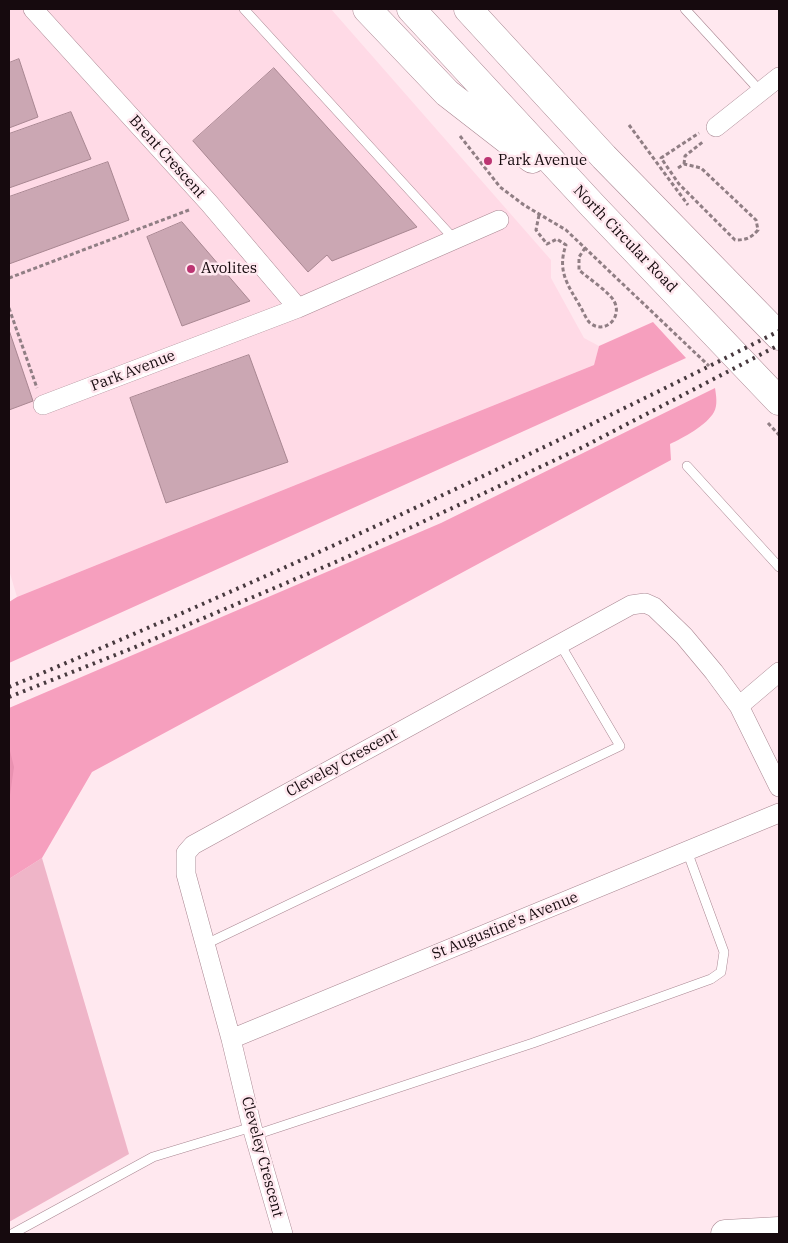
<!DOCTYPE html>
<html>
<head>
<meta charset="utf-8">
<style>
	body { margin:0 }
	#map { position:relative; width:788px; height:1243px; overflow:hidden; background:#ffe8ef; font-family:"IBM Plex Serif",serif }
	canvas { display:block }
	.frame { position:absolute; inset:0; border:10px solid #160a0e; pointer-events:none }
</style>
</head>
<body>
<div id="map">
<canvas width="788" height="1243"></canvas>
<div class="frame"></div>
</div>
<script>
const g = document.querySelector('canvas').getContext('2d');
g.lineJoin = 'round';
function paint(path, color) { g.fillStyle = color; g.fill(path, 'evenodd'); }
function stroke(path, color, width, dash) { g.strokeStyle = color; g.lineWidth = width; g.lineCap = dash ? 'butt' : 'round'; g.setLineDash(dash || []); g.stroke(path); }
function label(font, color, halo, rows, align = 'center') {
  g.font = font + ' "IBM Plex Serif",serif'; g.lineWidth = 5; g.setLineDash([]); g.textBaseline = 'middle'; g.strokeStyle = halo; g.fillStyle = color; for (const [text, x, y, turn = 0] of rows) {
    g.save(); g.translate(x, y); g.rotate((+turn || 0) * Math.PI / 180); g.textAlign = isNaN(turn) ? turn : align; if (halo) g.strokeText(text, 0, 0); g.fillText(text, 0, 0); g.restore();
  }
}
paint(new Path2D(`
	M9,9h322l220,251v18l33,60 15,8 -5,19 -577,232 -8,-27z`), '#ffdae6');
paint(new Path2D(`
	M42,858l87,296 -120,68v-343z`), '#efb5c8');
paint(new Path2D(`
	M653,322l33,36 -677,305v-61l8,-5 577,-232 5,-19z
	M715,388c1,7 3,17 -1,24 -7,13 -31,26 -44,32l1,16 -579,312 -50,86 -33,21v-171l432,-185z`), '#f69fbe');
paint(new Path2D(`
	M9,747l5,20 -5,35z`), '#e992b1');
const building = new Path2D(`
	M19,59l19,58 -29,11v-65z
	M274,68l143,159 -85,34 -5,-6 -19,17 -115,-131z
	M71,112l20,47 -82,29v-54z
	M108,162l21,58 -120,44v-67z
	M182,222l68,79 -68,25 -35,-89z
	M9,330l24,71 -24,9z
	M249,355l39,107 -122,41 -36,-105z`);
paint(building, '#cba7b3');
stroke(building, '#a98792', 1);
const lane = new Path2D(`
	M244,9l211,231
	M685,9l76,83
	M687,466l92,101
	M206,944l414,-198 -60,-102
	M255,1135l278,-92 178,-64 10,-7 3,-20 -37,-101
	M12,1234l141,-77 99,-30`);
const street = new Path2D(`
	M33,9l176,194 89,105
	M716,127l63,-50
	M43,405l255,-97 201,-88
	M739,706l40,-34
	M231,1039l548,-226
	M283,1234l-31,-107 -21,-88 -45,-165v-21l7,-8 438,-240 14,-2 9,4 30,29 30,36 25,34 40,81`);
const primary = new Path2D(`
	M725,1234l54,-3`);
const highway = new Path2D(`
	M367,9l80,84 85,66
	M411,9l182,197 186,195
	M468,9l136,148 175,179`);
stroke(lane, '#a98792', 10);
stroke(street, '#a98792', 20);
stroke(primary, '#a98792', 29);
stroke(highway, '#a98792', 29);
stroke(new Path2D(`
	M629,125l59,80
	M460,136l40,51 24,18 42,25 143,136
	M684,164l1,-8 19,-15
	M678,168l6,-4 17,4 55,52 2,10c-7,8 -12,10 -23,10l-56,-56 -18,-26 38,-25
	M539,215l-3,15 11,14 10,-5 9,6c-9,25 1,39 14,61 3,5 6,13 10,17 15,12 33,-6 24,-22 -5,-9 -26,-23 -35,-31v-13l6,-9
	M9,278l180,-68
	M9,308l28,80
	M768,423l11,12`), '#907e84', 3, [4, 2.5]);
stroke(lane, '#fff', 9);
stroke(street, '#fff', 19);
stroke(primary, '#fff', 28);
stroke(highway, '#fff', 28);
stroke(new Path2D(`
	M9,687c261,-109 518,-228 770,-356
	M9,697l124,-49 212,-90 238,-111 196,-102`), '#47393e', 4, [2.5, 5]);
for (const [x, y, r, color] of [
	[488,161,5,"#bc3472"],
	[191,269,5,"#bc3472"]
]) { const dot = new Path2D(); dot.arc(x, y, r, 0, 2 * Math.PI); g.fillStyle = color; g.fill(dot); stroke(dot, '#ffe8ef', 2); }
label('15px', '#160a0e', '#ffe8ef', [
	["Brent Crescent",167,157,48],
	["North Circular Road",625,239,46],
	["Park Avenue",133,371,-21],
	["Cleveley Crescent",342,763,-29],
	["St Augustine's Avenue",505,926,-22],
	["Cleveley Crescent",262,1157,75]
]);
label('15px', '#160a0e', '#ffe8ef', [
	["Park Avenue",498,161],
	["Avolites",201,269]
], 'left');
</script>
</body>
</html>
